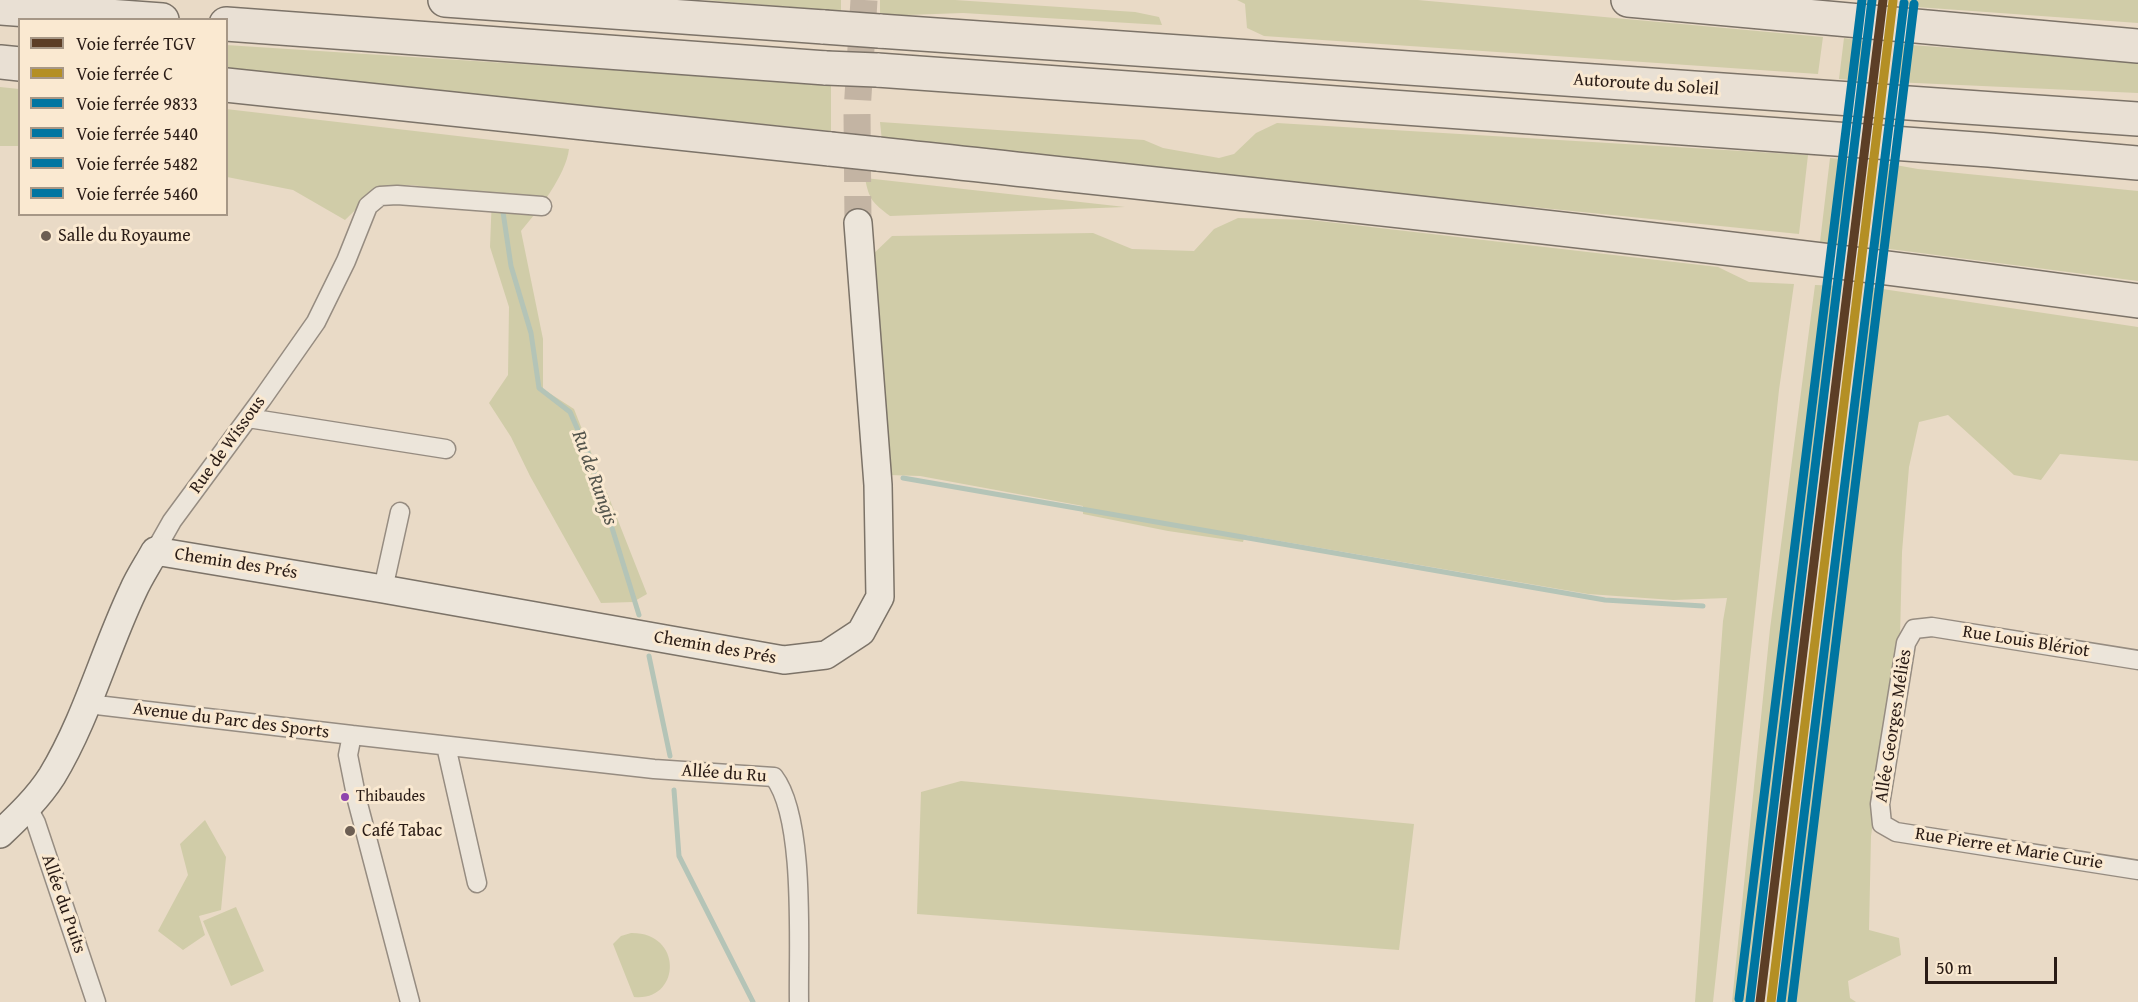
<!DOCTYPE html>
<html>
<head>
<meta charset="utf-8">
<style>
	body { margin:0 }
	#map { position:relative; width:2138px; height:1002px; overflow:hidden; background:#e9dac6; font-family:"Gentium Book Plus",serif }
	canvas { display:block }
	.legend { position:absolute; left:18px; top:18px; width:210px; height:198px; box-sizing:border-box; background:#fae9d1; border:2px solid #a69786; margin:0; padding:8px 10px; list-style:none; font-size:18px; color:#291b15 }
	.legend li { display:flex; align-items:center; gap:12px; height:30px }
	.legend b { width:30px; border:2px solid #a69786 }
	.scale { position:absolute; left:1925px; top:957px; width:132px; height:27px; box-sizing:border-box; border:3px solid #291b15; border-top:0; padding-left:8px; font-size:18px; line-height:21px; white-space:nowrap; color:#291b15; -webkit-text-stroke:4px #fae9d1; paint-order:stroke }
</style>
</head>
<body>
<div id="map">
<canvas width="2138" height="1002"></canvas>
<ul class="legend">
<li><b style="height:8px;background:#5c3e26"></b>Voie ferrée TGV</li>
<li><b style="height:8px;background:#b48f24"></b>Voie ferrée C</li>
<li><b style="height:8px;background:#0075a1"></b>Voie ferrée 9833</li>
<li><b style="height:8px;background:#0075a1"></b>Voie ferrée 5440</li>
<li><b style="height:8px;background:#0075a1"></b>Voie ferrée 5482</li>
<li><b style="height:8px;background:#0075a1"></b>Voie ferrée 5460</li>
</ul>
<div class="scale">50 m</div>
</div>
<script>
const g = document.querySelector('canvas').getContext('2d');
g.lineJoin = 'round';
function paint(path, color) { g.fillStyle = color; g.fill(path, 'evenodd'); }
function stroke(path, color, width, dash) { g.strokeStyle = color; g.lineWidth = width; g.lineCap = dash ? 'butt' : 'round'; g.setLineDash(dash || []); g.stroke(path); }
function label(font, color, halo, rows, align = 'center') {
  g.font = font + ' "Gentium Book Plus",serif'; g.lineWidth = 6; g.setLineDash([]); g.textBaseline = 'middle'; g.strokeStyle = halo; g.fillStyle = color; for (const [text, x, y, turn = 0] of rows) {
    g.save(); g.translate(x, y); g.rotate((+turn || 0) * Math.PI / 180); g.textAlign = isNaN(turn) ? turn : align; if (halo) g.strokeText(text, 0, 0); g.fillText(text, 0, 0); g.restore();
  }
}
paint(new Path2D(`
	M704,0h137v11z
	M880,0h75l180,12 24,5 3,8 -199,-12 -83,3z
	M1237,0h181l405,37 -5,37 -554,-38 -17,-8 -2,-24z
	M1903,0h235v23l-235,-17z
	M1844,38l26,4 -5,39 -26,-2z
	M1898,44l240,18v31l-245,-11z
	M226,45l605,39v47l-604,-62z
	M0,87l19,2v57h-19z
	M226,109l343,40c-3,26 -31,62 -48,82l22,108v50l31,20 73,185 -14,8 -32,1 -71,-127 -19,-39 -22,-34 19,-28 1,-68 -19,-60 2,-52 -81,-10 -34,4 -32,31 -52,-30 -66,-13z
	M880,122l264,18 19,8 56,10 15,-4 22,-21 21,-10 531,32 -9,79 -917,-93z
	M1830,158l26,2 -10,87 -26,-5z
	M1884,163l34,6 220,22v90l-264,-34z
	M865,178l260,29 -235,9c-17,-13 -21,-16 -25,-38z
	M1238,218l72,2 408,47 31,15 45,2 -15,106 -66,612h-18l28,-381 4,-23 -54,2 -85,-6 -343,-59 -2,7 -75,-11 -85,-17v-8l-163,-30 -31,-1 -18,-219 21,-20 201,-3 39,16 62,2 20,-22z
	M1815,285l26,1 -90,716h-19l38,-373z
	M1869,287l269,40v134l-78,-7 -19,26 -27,-5 -66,-60 -29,7 -10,45 -7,85 -2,87 -29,197 -2,94 30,8 2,17 -53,26 2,17 6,4h-72l22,-238 19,-159z
	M961,781l453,43 -15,126 -482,-36 4,-122z
	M205,820l21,37 -5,53 -22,6 6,19 -22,15 -25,-19 30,-56 -8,-31z
	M236,907l28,64 -33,15 -28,-65z
	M631,933c53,-1 50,69 3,64l-21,-53 8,-8z`), '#d0cca8');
stroke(new Path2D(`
	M503,212l8,54 20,67 8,55 31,24 21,48 48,155
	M903,478l702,122 98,6
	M649,656l21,100
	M674,790l5,66 74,146`), '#b4c4b7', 5);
stroke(new Path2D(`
	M858,223l-1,-111 7,-112`), '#c3b4a3', 27, [27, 14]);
const street = new Path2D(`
	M248,418l198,31
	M155,551l17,-30 90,-122 54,-77 30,-61 22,-55 12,-10 17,-1 145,11
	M383,589l17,-77
	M2138,660l-206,-33 -18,2 -8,14 -26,161 2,20 14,8 242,38
	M88,704l264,31 -4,20 9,45 53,202
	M352,735l302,34 120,8c32,42 24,171 25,225
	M446,746l31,137
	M28,808l8,15 60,179`);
const secondary = new Path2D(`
	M0,834c19,-18 38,-36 52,-58 35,-58 52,-124 81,-185 6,-14 15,-27 22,-40l228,38 401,71 42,-5 35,-23 19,-35 -2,-112 -20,-262`);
const highway = new Path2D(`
	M445,0l379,27
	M1628,0l510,46
	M0,8l162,12
	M226,24l600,44
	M879,31l1259,88
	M0,62l20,2
	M877,70l1112,80 149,13
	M226,85l604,64
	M878,154c421,46 841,89 1260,147`);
stroke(street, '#968c81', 21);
stroke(secondary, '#7c7368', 30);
stroke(highway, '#7c7368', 36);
stroke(street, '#ece5da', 18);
stroke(secondary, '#ece5da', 27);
stroke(highway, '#e9e0d4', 33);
const highwayBridge = new Path2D(`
	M824,27l55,4
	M826,68l51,2
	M830,149l48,5`);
stroke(highwayBridge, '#7c7368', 36, []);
stroke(highwayBridge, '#e9e0d4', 33);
stroke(new Path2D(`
	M1760,1002l123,-1002`), '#5c3e26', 9);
stroke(new Path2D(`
	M1771,1002l122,-1001`), '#b48f24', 9);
stroke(new Path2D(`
	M1750,1001l122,-1001`), '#0075a1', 9);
stroke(new Path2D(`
	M1781,1002l123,-999`), '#0075a1', 9);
stroke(new Path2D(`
	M1739,999l123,-999`), '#0075a1', 9);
stroke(new Path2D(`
	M1792,1002l122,-998`), '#0075a1', 9);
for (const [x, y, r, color] of [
	[46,236,6,"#6c5e53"],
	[345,797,5,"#8e44ad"],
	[350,831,6,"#6c5e53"]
]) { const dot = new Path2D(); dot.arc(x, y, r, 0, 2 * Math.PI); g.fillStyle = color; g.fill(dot); stroke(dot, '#fae9d1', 2); }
label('16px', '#291b15', '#fae9d1', [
	["Thibaudes",356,797]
], 'left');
label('18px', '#291b15', '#fae9d1', [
	["Autoroute du Soleil",1646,85,4],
	["Rue de Wissous",228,445,-54],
	["Chemin des Prés",236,564,9],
	["Rue Louis Blériot",2026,642,9],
	["Chemin des Prés",715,648,10],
	["Avenue du Parc des Sports",231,721,7],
	["Allée Georges Méliès",1894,726,-81],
	["Allée du Ru",724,774,4],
	["Rue Pierre et Marie Curie",2009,849,9],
	["Allée du Puits",63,904,71]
]);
label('18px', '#291b15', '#fae9d1', [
	["Salle du Royaume",58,236],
	["Café Tabac",362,831]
], 'left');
label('italic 20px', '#52534b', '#fae9d1', [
	["Ru de Rungis",594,478,70]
]);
</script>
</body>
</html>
